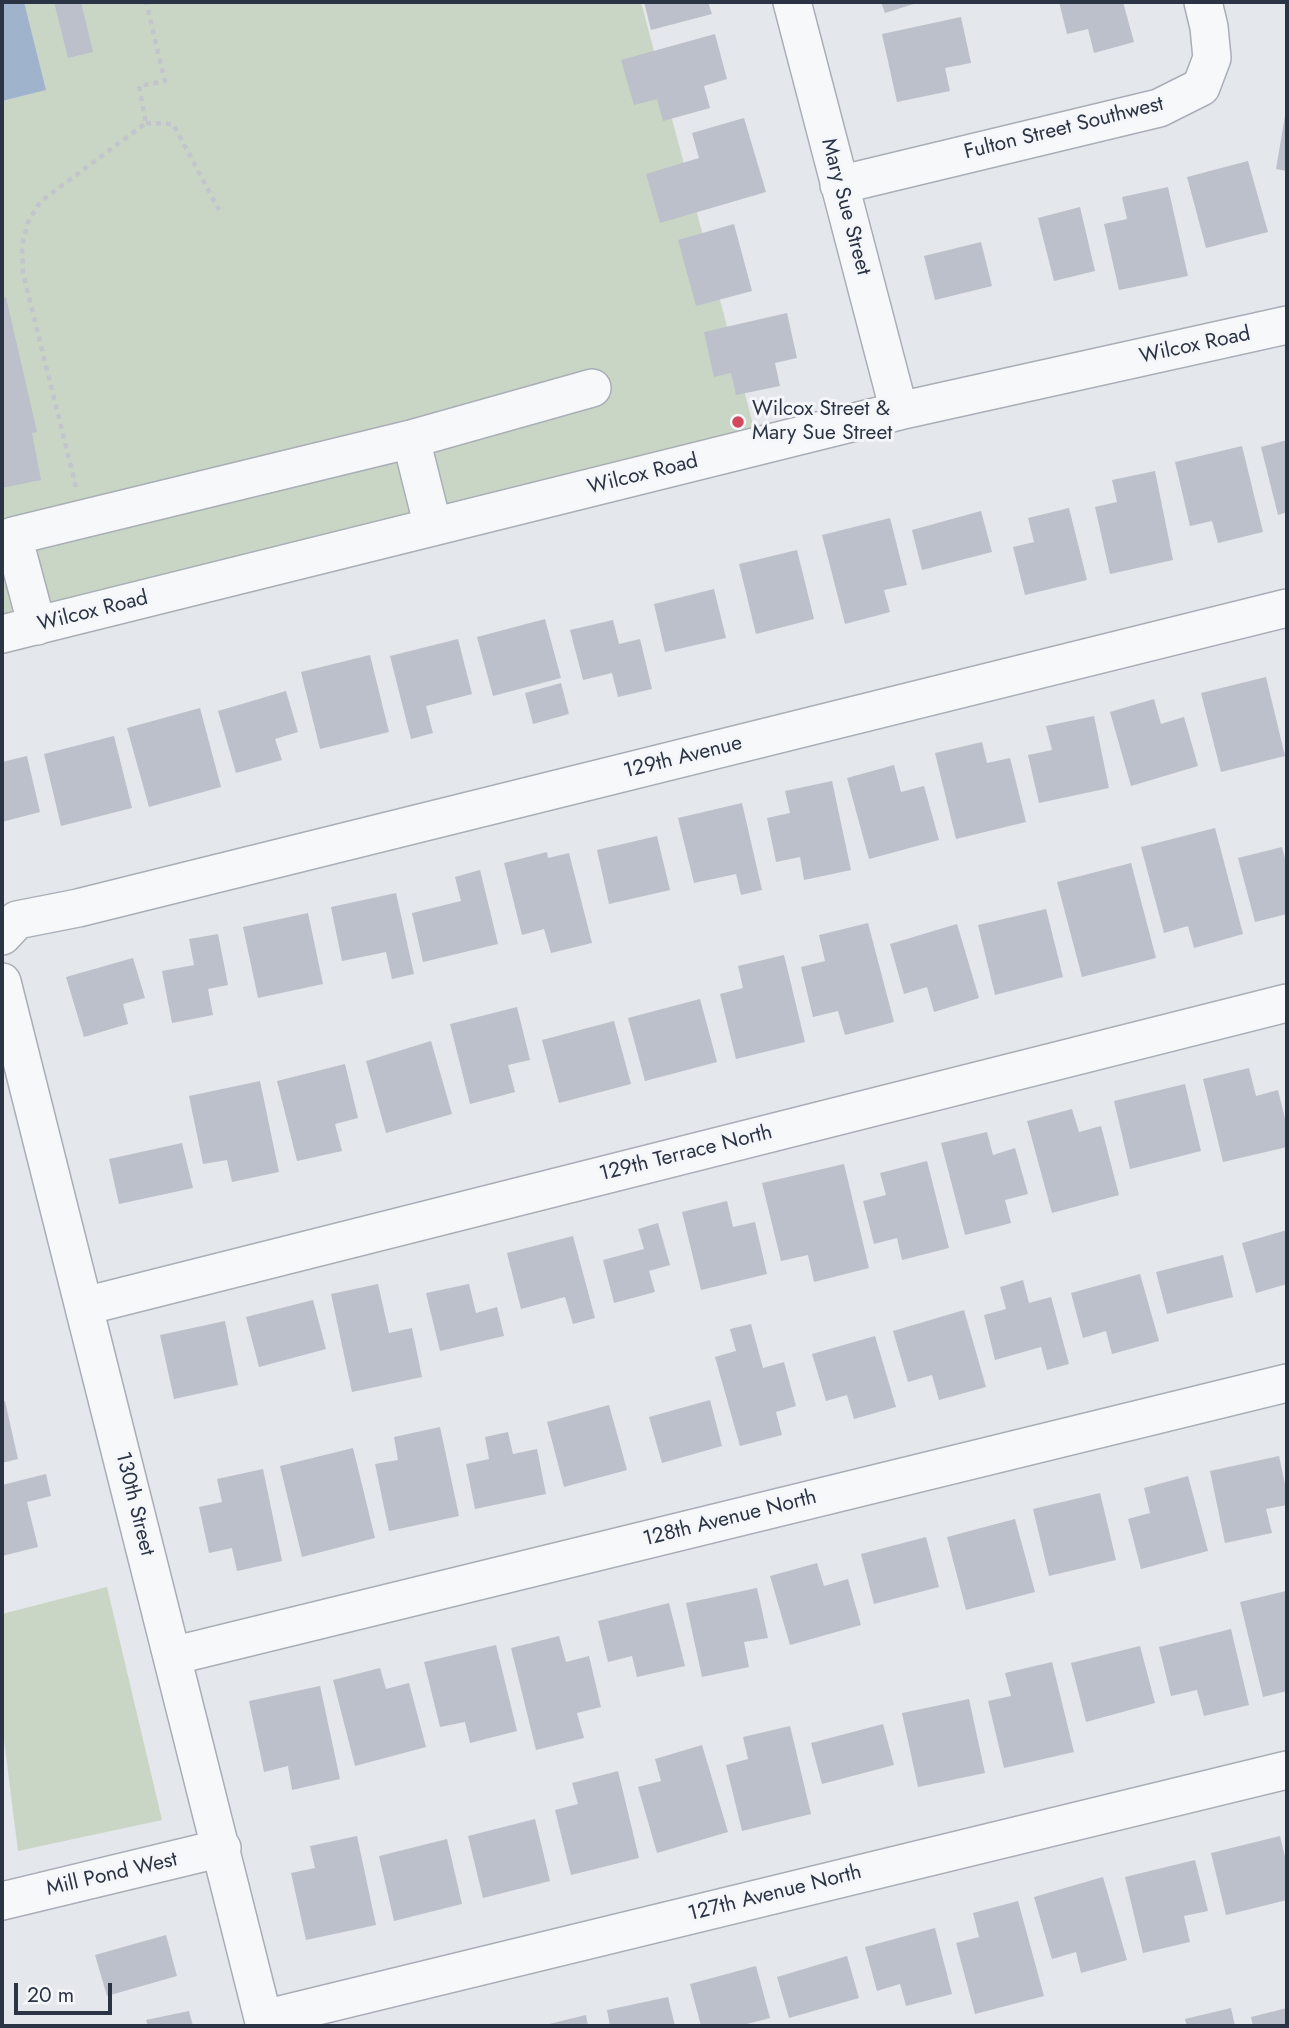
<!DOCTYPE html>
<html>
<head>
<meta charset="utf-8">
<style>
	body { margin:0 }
	#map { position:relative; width:1289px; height:2028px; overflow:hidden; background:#e4e7ec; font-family:Jost,sans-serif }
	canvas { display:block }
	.frame { position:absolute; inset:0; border:4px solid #2b3445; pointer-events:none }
	.scale { position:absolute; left:14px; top:1983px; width:98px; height:32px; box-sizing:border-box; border:4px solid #2b3445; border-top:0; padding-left:9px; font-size:21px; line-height:24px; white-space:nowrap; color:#2b3445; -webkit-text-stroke:5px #f4f6f9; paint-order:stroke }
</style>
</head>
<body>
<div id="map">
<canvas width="1289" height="2028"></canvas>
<div class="frame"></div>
<div class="scale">20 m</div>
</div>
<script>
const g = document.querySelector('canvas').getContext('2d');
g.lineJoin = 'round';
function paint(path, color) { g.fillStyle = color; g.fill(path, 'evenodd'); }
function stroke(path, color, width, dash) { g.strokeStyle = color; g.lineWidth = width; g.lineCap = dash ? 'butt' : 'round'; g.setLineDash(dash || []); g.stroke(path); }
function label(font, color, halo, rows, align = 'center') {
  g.font = font + ' Jost,sans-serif'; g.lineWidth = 6; g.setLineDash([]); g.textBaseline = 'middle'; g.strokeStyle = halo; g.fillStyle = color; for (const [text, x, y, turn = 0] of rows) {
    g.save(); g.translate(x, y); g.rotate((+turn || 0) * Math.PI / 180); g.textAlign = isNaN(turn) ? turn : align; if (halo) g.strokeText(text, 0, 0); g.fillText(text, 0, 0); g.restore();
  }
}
paint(new Path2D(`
	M2,2h639l113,426 -752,187z
	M107,1587l55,233 -144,31 -16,-127v-110z`), '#c9d6c5');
paint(new Path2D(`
	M2,2h22l22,88 -44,11z`), '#9fb4cc');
paint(new Path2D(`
	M54,2h27l12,50 -25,6z
	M644,2h64l4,12 -61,16z
	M881,2h39l-35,11z
	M1059,2h64l11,40 -40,11 -6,-24 -21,5z
	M961,17l10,46 -26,5 5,23 -53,11 -15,-68z
	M715,34l12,45 -23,7 6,22 -47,13 -6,-22 -23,6 -13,-45z
	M1286,110l1,1v60l-11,-2z
	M744,118l22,74 -106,31 -14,-49 53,-16 -7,-25z
	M1248,161l20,71 -62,16 -19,-71z
	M1168,187l20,89 -69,14 -15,-66 23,-5 -5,-22z
	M1080,207l15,64 -41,10 -16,-63z
	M734,224l18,67 -56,15 -18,-66z
	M981,242l11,44 -57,14 -11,-44z
	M6,297l31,135 -5,1 9,47 -39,8v-190z
	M787,313l10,45 -22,5 5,23 -44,9 -5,-22 -17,4 -10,-45z
	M1287,440v72l-9,3 -17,-68z
	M1242,446l21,86 -45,11 -6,-22 -22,5 -15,-64z
	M1155,471l18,89 -63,14 -15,-67 22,-5 -5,-22z
	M1069,508l18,72 -62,15 -12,-48 21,-5 -6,-24z
	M981,511l11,41 -70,18 -10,-40z
	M890,518l17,67 -23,5 6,22 -45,12 -23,-89z
	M797,550l17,69 -58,15 -17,-70z
	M714,589l12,49 -61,14 -11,-48z
	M545,619l16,59 -68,18 -16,-59z
	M613,620l6,24 21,-5 12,50 -34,8 -6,-24 -29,7 -13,-50z
	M458,639l14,55 -46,12 7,27 -22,6 -21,-83z
	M370,655l19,77 -69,17 -19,-77z
	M1266,677l19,79 -64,16 -20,-79z
	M561,683l8,31 -36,10 -8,-31z
	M286,691l12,41 -23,7 7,21 -46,13 -18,-62z
	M1154,699l7,25 23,-7 14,49 -67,20 -21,-74z
	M200,708l21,79 -72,20 -22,-79z
	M1094,716l15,72 -70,15 -11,-48 24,-5 -6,-24z
	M114,736l18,72 -71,18 -17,-72z
	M982,742l5,21 23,-5 16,64 -70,17 -21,-86z
	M27,756l13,56 -38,10v-60z
	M894,765l7,27 23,-6 15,54 -70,19 -22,-81z
	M832,781l19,89 -47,10 -4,-23 -24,5 -9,-44 23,-5 -5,-22z
	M742,803l20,87 -21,5 -5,-21 -42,9 -16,-65z
	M1215,828l28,106 -49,14 -6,-22 -24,7 -23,-86z
	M657,836l13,54 -61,14 -12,-54z
	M1282,847l5,19v48l-32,8 -17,-64z
	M547,852l1,6 21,-5 23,90 -41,10 -7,-24 -22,6 -18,-72z
	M1131,863l25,95 -74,19 -25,-95z
	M480,870l18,74 -75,18 -11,-49 49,-12 -6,-24z
	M396,893l18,81 -22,5 -6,-27 -44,9 -11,-54z
	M1046,909l17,68 -68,18 -17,-70z
	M308,913l15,71 -65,14 -15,-71z
	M868,923l26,99 -49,13 -7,-24 -25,6 -12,-50 24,-6 -6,-26z
	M957,924l22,74 -45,14 -7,-25 -23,7 -14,-50z
	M218,934l10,51 -20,4 5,26 -41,8 -10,-52 32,-6 -5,-26z
	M784,955l21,87 -69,17 -16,-65 23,-6 -5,-22z
	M133,958l12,40 -22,6 5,20 -44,13 -18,-60z
	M700,999l17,63 -72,19 -17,-63z
	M517,1007l13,53 -22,5 7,27 -45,12 -20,-80z
	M614,1021l17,63 -72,19 -17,-63z
	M431,1041l21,73 -66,19 -20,-72z
	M345,1064l13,54 -23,6 7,27 -45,10 -20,-80z
	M1249,1068l7,28 22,-6 9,37v20l-64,15 -20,-83z
	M260,1081l19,91 -47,10 -5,-22 -24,4 -14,-68z
	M1185,1084l16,67 -71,18 -16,-68z
	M1072,1109l7,23 22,-6 18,69 -67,18 -25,-92z
	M987,1132l6,23 22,-7 13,46 -23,6 6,23 -46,12 -24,-92z
	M182,1143l11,45 -74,16 -10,-45z
	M927,1161l22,87 -47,12 -5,-22 -23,6 -11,-43 23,-6 -6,-22z
	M844,1164l25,104 -55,14 -6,-27 -27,6 -19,-78z
	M727,1201l6,26 22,-5 12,52 -66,16 -19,-78z
	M658,1223l12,42 -21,6 6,21 -41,11 -11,-43 41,-11 -6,-20z
	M1287,1230v54l-31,9 -14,-50z
	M573,1236l22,82 -22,6 -8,-27 -44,12 -14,-56z
	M1223,1255l10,42 -66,17 -11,-42z
	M1140,1274l19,67 -47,13 -6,-23 -23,7 -12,-45z
	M1023,1280l6,23 22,-6 18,67 -22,6 -6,-23 -46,13 -11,-45 22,-6 -6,-22z
	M378,1284l11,49 23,-5 10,49 -70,15 -21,-98z
	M469,1284l7,29 21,-6 7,29 -64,15 -14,-58z
	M313,1300l13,49 -67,18 -13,-50z
	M964,1310l22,77 -47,13 -7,-25 -24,7 -15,-51z
	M225,1321l13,64 -64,14 -14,-64z
	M751,1324l12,44 21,-6 12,44 -20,6 6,23 -42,11 -25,-89 21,-6 -6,-22z
	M875,1336l21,71 -42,12 -7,-24 -21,6 -14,-47z
	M710,1400l12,46 -60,17 -13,-46z
	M5,1401l13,58 -16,4v-61z
	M609,1405l18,65 -63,17 -17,-65z
	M440,1427l19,89 -70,15 -14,-67 23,-4 -4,-23z
	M508,1432l5,22 24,-5 9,45 -71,15 -9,-45 23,-5 -4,-22z
	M353,1448l22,90 -73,19 -22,-91z
	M1279,1456l8,37v12l-21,4 6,24 -47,10 -15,-72z
	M263,1469l19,92 -45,10 -5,-23 -23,5 -10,-46 23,-5 -5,-23z
	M46,1474l5,22 -24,6 11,45 -36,9v-71z
	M1188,1476l20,75 -67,18 -13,-50 22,-6 -6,-25z
	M1100,1493l16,67 -67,16 -16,-67z
	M1015,1519l20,73 -69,18 -19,-73z
	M926,1537l13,50 -65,17 -13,-50z
	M817,1563l7,23 24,-7 13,46 -71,20 -20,-69z
	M757,1588l11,50 -24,4 5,25 -47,10 -16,-74z
	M1286,1591l1,100 -24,6 -23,-95z
	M669,1603l16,63 -48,11 -5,-21 -24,6 -10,-41z
	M1231,1629l18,76 -45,11 -7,-26 -26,6 -12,-49z
	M559,1636l7,26 23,-6 12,51 -24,6 7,25 -48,12 -25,-102z
	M496,1645l21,86 -47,12 -5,-21 -25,5 -16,-65z
	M1140,1646l15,57 -69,19 -15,-59z
	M1052,1662l22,90 -70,16 -16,-67 23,-5 -6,-23z
	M380,1668l6,21 23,-6 17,64 -71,19 -22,-86z
	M320,1686l20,93 -48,11 -4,-24 -24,6 -15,-71z
	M969,1699l16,74 -67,14 -16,-74z
	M883,1724l11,41 -72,19 -11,-41z
	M790,1726l21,88 -69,17 -16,-66 22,-6 -5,-22z
	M702,1745l26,87 -71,21 -19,-66 23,-6 -6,-22z
	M618,1771l21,87 -68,17 -16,-65 23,-6 -6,-21z
	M535,1819l15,62 -67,17 -15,-62z
	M357,1836l19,89 -70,15 -15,-67 24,-5 -5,-22z
	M1280,1836l7,29v35l-61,15 -15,-62z
	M447,1839l15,65 -68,17 -15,-65z
	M1195,1860l13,51 -24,5 6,26 -47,11 -18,-76z
	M1103,1877l24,83 -46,13 -5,-21 -24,7 -18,-62z
	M1018,1901l26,95 -69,18 -19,-71 23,-6 -6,-24z
	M935,1928l17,66 -46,12 -6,-22 -23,7 -12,-44z
	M166,1935l11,41 -70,20 -12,-41z
	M847,1956l12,42 -70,20 -12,-41z
	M756,1966l14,52 -31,8h-38l-11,-42z
	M668,1997l7,29h-65l-3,-16z
	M1231,2008l4,18h-48l-2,-7z
	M1287,2008v18h-34l-2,-9z
	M189,2011l4,15h-45l-2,-6z
	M586,2015l2,11h-43v-1z`), '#bbc0ca');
const minor = new Path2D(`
	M792,2l107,409
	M839,185l320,-77 42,-21 11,-29 -3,-31 -6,-25
	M411,439l22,88
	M37,626l-24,-90 398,-97 181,-51
	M2,634l897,-223 388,-86
	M2,936l15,-16 61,-12 1209,-300
	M2,982l263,1044
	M85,1306l1202,-303
	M172,1656l1115,-273
	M2,1901l220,-53
	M264,2019l1023,-249`);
stroke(minor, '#a9aeb7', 40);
stroke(new Path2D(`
	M146,123l27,1 46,86
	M76,487l-53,-214 -1,-27 6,-24 12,-20 106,-79 -7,-37 26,-5 -19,-79`), '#c2c5cb', 4.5, [5, 5]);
stroke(minor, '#f7f8fa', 37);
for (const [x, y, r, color] of [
	[738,422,7,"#d1495b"]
]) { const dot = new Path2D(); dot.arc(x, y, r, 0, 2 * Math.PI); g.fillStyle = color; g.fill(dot); stroke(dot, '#f4f6f9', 2.5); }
label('21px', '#2b3445', '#f4f6f9', [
	["Fulton Street Southwest",1064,129,-14],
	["Mary Sue Street",845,207,75],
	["Wilcox Road",1195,346,-12],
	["Wilcox Road",643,475,-14],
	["Wilcox Road",93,612,-14],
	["129th Avenue",683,758,-14],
	["129th Terrace North",686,1154,-14],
	["130th Street",134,1504,76],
	["128th Avenue North",730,1519,-14],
	["Mill Pond West",112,1875,-13],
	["127th Avenue North",775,1894,-14]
]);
label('21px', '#2b3445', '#f4f6f9', [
	["Wilcox Street &",752,410],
	["Mary Sue Street",752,434]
], 'left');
</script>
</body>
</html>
